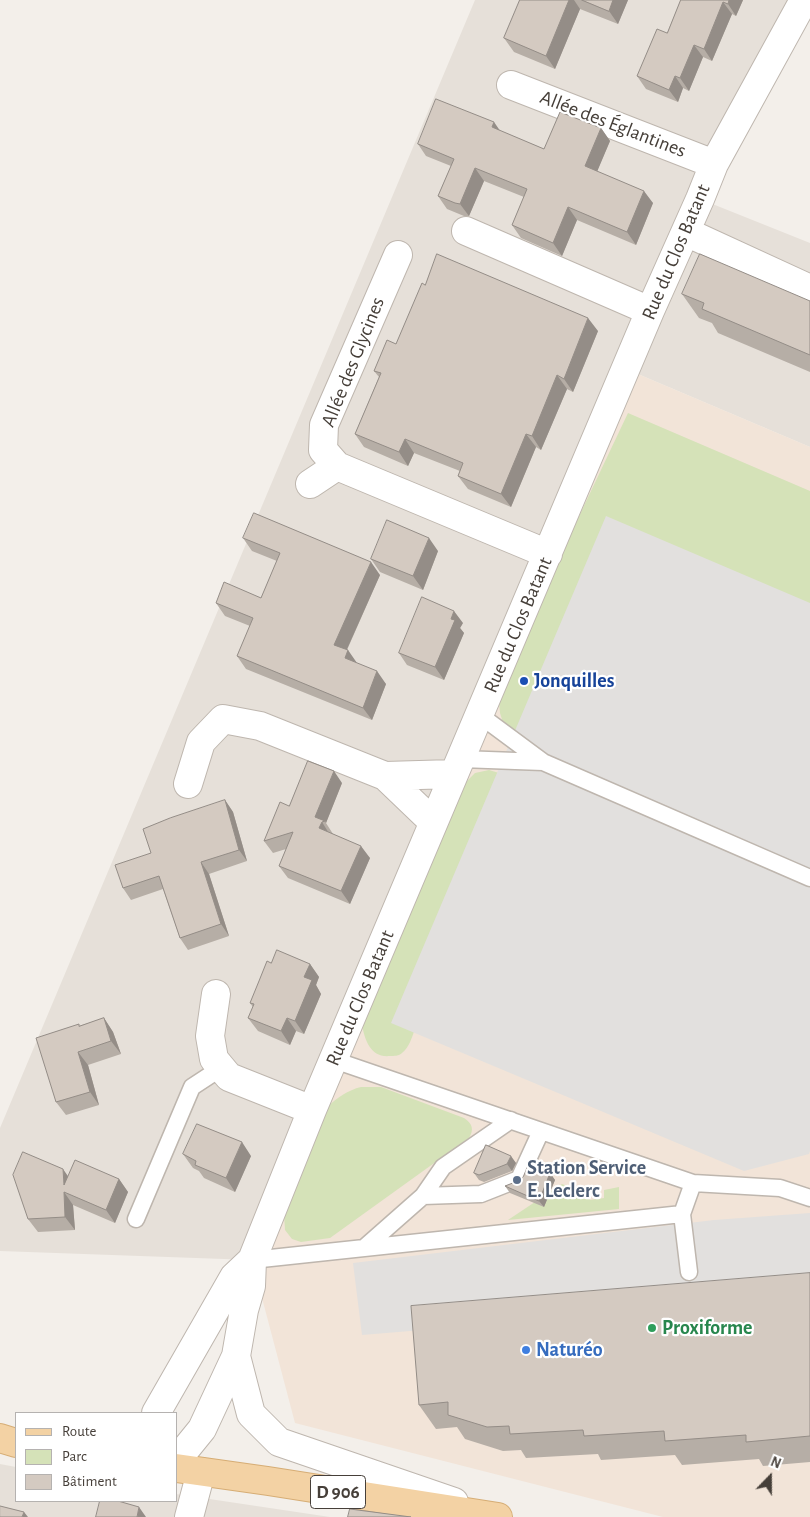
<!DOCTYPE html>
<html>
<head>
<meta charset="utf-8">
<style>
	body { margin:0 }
	#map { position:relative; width:810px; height:1517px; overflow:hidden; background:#f3efea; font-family:"Alegreya Sans",sans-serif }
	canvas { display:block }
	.legend { position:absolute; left:15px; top:1412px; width:162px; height:90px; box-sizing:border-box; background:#fff; border:1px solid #b5b2b0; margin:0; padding:6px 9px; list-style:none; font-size:15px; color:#463f39 }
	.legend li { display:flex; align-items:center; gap:10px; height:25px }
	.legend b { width:25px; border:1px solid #b5b2b0 }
	.north { position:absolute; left:745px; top:1452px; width:50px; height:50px; -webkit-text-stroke:4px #fff; paint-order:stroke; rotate:22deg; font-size:14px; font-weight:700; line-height:20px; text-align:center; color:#463f39 }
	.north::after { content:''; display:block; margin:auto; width:18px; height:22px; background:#463f39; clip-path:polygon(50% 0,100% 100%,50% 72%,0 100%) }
</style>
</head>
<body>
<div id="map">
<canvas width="810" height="1517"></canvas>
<ul class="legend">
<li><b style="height:6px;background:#f3d2a4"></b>Route</li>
<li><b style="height:14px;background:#d5e2b8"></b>Parc</li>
<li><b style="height:14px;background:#d4cac1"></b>Bâtiment</li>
</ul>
<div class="north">N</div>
</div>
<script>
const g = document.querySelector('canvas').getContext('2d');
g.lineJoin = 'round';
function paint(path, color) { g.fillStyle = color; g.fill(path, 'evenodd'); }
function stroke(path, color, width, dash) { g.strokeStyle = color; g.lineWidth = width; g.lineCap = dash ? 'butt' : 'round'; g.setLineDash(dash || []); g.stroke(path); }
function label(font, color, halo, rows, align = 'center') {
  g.font = font + ' "Alegreya Sans",sans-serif'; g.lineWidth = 4.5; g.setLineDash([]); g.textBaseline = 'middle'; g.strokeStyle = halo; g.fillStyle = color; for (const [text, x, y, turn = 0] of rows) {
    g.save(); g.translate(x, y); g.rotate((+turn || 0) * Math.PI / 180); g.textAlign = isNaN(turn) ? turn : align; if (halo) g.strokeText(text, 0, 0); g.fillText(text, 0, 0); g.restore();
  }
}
paint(new Path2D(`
	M475,0h316l-91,199 110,44v204l-184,-78 -374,891 -252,-9v-123z
	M0,1464l16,3v34h160v-7l154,23h-330z`), '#e6e0d9');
paint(new Path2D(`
	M626,369l184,78v1070h-147l-368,-94 -43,-163z`), '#f2e4d8');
paint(new Path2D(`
	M628,413l182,78v114l-280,135 -26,-14 -4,-13 -1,-10 73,-172z
	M489,770l10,3 -84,256c-3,8 -6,19 -13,24 -3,3 -8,3 -12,3 -19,2 -25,-15 -28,-31l104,-243 9,-9z
	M361,1087h20l83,31c9,6 10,12 5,20l-139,100 -29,4 -9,-3 -7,-9 -1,-16 43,-107c10,-9 21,-17 34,-20z
	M562,1184l20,8 8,8 14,-2v-8l15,-3v22l-111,11z`), '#d5e2b8');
paint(new Path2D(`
	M606,516l204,87v548l-1,3 -65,17 -353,-148z
	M810,1213v85l-448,37 -9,-72 361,-43z`), '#e2e0de');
const service = new Path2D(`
	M479,717l10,5 54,40 267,116
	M461,759l82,3
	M334,1060l359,123 -11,31 7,58
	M693,1183l87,5 30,10
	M423,1196l20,-29 68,-47
	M136,1219l56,-132 29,-19
	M364,1248l59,-52 58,-2 38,-15 22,-48
	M252,1260l430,-46`);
const minor = new Path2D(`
	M511,85l203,79
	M466,231l184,80
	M686,232l124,57
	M337,466l-14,-16 1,-25 74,-170
	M310,484l27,-18 211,88
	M385,776l69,-2
	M188,784l13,-42 22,-23 37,7 125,50 48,46
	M216,994l-6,42 4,23 15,18 83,33
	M236,1356l15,58 28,28 175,60
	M156,1413l78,-136 18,-17
	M176,1461l26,-32 34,-73 8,-46 7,-24 1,-26 60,-150 338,-799 50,-112 14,-35 90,-164
	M189,1517l12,-45`);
const primary = new Path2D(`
	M0,1438l16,5
	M176,1468l92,13 230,36`);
stroke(service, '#beb6ae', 19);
stroke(minor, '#beb6ae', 30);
stroke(primary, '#d6ad75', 30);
stroke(service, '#fff', 16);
stroke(minor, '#fff', 28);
stroke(primary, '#f3d2a4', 28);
paint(new Path2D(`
	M520,0h108l-10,24 -38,-15 -25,60 -41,-17 -10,-14z
	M681,0h62l-7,16 -4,-2 -20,47 -9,-4 -14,34 -6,-3 -5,14 -32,-13 -9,-13 30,-43z
	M601,128l9,13 -13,30 56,32 -17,42 -59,-25 -15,36 -41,-18 -9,-13 12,-28 -40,-16 -15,35h-5l-17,-7 -9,-13 13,-30 -25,-10 -8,-12 81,-13 45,18z
	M425,285l173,46 -25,61 -6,-3 -26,61 -5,-3 -25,60 -43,-18 -10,-13 2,-5 -46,-18 -6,13 -44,-19 -9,-13 24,-57 -5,-6 22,-27z
	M682,294l128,7v71l-92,-39 -6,-10 -13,-5z
	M243,538l137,37 -33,75 9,13 30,21 -14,36 -126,-51 -9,-13 13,-30 -25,-10 -9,-13 45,-5 16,-37 -25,-10z
	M438,551l-15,39 -43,-18 -9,-13z
	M463,623l-3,5 4,5 -20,47 -37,-15 -8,-12z
	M342,783l-16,40 7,11 37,24 -20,46 -62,-26 -9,-12 7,-17 -13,4 -9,-12 25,-35z
	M225,800l8,12 14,49 -38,13 20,62 -41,14 -8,-12 -17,-49 -32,11 -8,-12 28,-35z
	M271,963l39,1 9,13 -3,8 5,9 -17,40 -8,-3 -6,14 -32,-14 -10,-13 5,-11 -3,-4z
	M104,1018l9,14 8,22 -33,11 11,40 -33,10 -10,-13 23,-76z
	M486,1145l30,18 -4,8 -28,11 -5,-2 -5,-7z
	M183,1154l68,2 -16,36 -31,-14 -5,-7 -6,-3z
	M550,1173l5,7 -11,27 -34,-14 -5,-7z
	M68,1176l51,3 9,13 -13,31 -42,-18 2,25 -37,2 -10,-13z
	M810,1273v189l-47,4 -4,-7 -77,6 -7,-10 -74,5 -3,-6 -72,4 -5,-8 -18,1 -38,-12 -8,-12 -21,2 -17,-24z`), '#b6aea6');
paint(new Path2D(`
	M569,0h5l6,9 -25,60 -9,-13z
	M613,0h15l-10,24 -9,-13z
	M729,0h14l-7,16 -8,-12z
	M723,2l9,12 -20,47 -8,-12z
	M694,45l9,12 -14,34 -9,-13z
	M675,76l8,12 -5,14 -9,-12z
	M494,122l9,13 -11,-8z
	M601,128l9,13 -16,38 -9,-13z
	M475,168l9,13 -15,35 -9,-12z
	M644,191l9,12 -17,42 -9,-13z
	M568,207l9,13 -15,36 -9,-13z
	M588,318l10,13 -25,61 -9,-13z
	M557,375l10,14 -26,61 -9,-14z
	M526,434l10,13 -25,60 -10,-13z
	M405,439l9,14 -6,13 -9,-14z
	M429,538l9,13 -15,39 -10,-14z
	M371,562l9,13 -37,83 -9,-13z
	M454,611l9,12 -3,5 4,5 -20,47 -9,-13 16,-48z
	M348,650l9,13 -12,-5z
	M377,671l9,13 -14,36 -9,-12z
	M334,771l8,12 -16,40 -1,-2 -3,1 8,13 -11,-7 -4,-11z
	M225,800l8,12 14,49 -8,-11z
	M361,846l9,12 -20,46 -9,-13z
	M201,862l8,12 20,62 -8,-12z
	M310,964l9,13 -3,8 5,9 -17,40 -9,-13 9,-44z
	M104,1018l9,14 8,22 -10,-13z
	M287,1018l9,13 -6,14 -9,-14z
	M78,1052l10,13 11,40 -9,-13z
	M242,1142l9,14 -16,36 -9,-14z
	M511,1156l5,7 -4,8 -5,-7z
	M63,1169l9,13 -8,3z
	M550,1173l5,7 -11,27 -5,-6z
	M119,1179l9,13 -13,31 -9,-13z
	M64,1192l9,13 2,25 -10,-13z
	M139,1507l7,10h-9z
	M24,1512l4,5h-6z`), '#948d87');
const building = new Path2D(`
	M520,0h49l-23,56 -42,-18z
	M582,0h31l-4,11z
	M681,0h48l-1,4 -5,-2 -19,47 -10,-4 -14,33 -5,-2 -6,14 -32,-14 20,-47 10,4z
	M436,99l58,23 -2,5 52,22 16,-37 41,16 -16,38 59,25 -17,41 -59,-25 -15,36 -41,-18 15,-36 -52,-21 -15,36 -5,-1 -17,-7 16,-37 -36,-15z
	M437,254l151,64 -24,61 -7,-4 -25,61 -6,-2 -25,60 -43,-18 5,-13 -58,-24 -6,13 -44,-18 26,-61 -7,-2 13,-31 9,4 26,-61 3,2z
	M700,254l110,47v54l-108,-46 2,-6 -22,-9z
	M254,513l117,49 -37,83 14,5 -3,8 32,13 -14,37 -126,-52 16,-38 -37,-15 8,-21 37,16 19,-45 -37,-15z
	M387,520l42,18 -16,38 -42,-17z
	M422,597l32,14 -3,8 4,1 -20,47 -36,-14z
	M308,761l26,10 -19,46 10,4 -3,1 -3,6 42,18 -20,45 -62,-25 14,-34 -29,9 16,-39 9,4z
	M225,800l14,50 -38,12 20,62 -41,14 -21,-62 -36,12 -8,-23 36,-12 -8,-24 27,-11z
	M277,950l33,14 -6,13 8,3 -17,41 -8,-3 -6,13 -33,-13 6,-14 -4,-1 9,-22 8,-20 4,2z
	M104,1018l7,23 -33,11 12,40 -34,10 -20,-64 43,-14v2z
	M197,1124l45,18 -16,36 -31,-13 1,-4 -13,-7z
	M486,1145l25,11 -4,8 -28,11 -5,-2z
	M23,1152l40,17 1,16 11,-25 44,19 -13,31 -42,-18 1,25 -37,2 -15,-44z
	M529,1164l21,9 -11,28 -34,-15 13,-5 5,-4z
	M810,1273v163l-64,6v-7l-81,6 -1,-10 -80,5 -1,-6 -73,4 -1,-8 -22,1 -39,-12v-13l-29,3 -8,-99z
	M100,1501h18l21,6 -2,10h-41z
	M0,1506l24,6 -2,5h-22z
	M350,1509l61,8h-63z`);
paint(building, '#d4cac1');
stroke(building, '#948d87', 1);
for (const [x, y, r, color] of [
	[524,681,5,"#1a4fb4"],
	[517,1180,5,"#5c6f8a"],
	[652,1328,5,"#2e9e5b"],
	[526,1350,5,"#3f7fe0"]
]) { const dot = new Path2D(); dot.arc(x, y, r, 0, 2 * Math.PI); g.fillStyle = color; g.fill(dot); stroke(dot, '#fff', 2); }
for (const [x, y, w] of [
	[338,1492,55]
]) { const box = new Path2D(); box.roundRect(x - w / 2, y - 16.5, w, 33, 4); g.fillStyle = '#fff'; g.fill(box); stroke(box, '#463f39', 1); }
label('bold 19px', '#463f39', null, [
	["D 906",338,1492]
]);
label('20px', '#463f39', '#fff', [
	["Allée des Églantines",613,124,21],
	["Rue du Clos Batant",676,252,-67],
	["Allée des Glycines",353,362,-68],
	["Rue du Clos Batant",518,625,-67],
	["Rue du Clos Batant",360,998,-67]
]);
label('bold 20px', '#164399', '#fff', [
	["Jonquilles",534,681]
], 'left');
label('bold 20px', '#4e5e75', '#fff', [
	["Station Service",527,1168],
	["E. Leclerc",527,1191]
], 'left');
label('bold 20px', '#27864d', '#fff', [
	["Proxiforme",662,1328]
], 'left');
label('bold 20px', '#366cbe', '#fff', [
	["Naturéo",536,1350]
], 'left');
</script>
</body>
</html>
